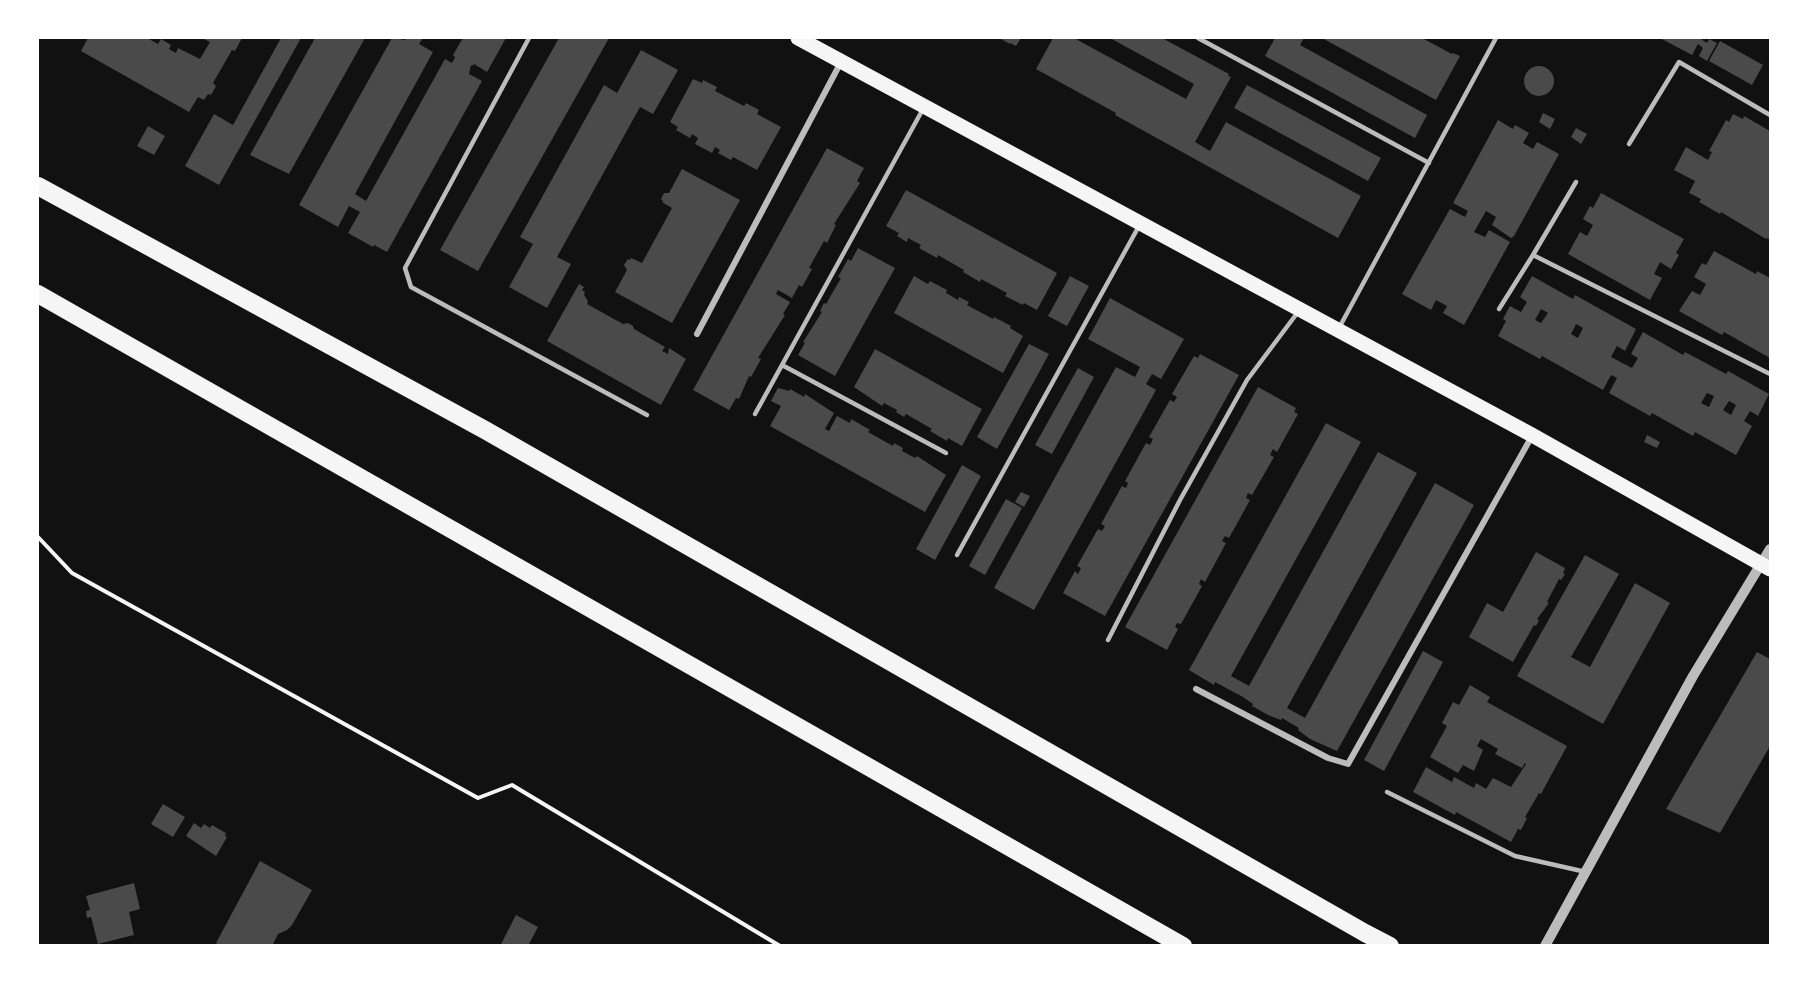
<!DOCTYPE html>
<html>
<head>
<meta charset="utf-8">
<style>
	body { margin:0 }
	#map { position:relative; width:1808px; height:983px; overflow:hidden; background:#111; font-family:"IBM Plex Sans",sans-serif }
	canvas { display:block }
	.frame { position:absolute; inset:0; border:39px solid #fff; pointer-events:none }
</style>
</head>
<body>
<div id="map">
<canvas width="1808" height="983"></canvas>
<div class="frame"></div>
</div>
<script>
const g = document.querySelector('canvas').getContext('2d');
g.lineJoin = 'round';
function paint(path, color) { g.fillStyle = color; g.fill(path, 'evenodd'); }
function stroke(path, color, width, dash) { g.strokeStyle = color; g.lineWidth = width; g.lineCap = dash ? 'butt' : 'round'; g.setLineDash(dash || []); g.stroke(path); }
paint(new Path2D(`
	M88,38h59l11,6 3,-5 10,6 -2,4 7,4 2,-5 22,11 10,-17 -8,-4h40l-7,13 -3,-1 -19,33 3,3 -5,9 -3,-1 -4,6 -6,-3 -9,15 -108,-61z
	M281,38h20l-82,147 -34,-19 29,-52 19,11z
	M315,38h50l-76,136 -39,-19z
	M392,38l13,2 1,-2h17l-4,6 14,8 -78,142 11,7 79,-142 7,4 3,-6 -2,-2 10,-17h43l-19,34 -13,-8 -2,2 -1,-1 -2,9 13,7 -95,171 -13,-7 -1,2 -25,-14 12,-21 -11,-6 -11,21 -39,-22z
	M559,38h50l-131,233 -38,-21z
	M1002,38h19l-5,8 -6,-3v1l-9,-5z
	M1053,38h21l112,61 8,-15 -84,-46h52l67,36 -1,2 3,1 -36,65 15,9 16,-29 135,74 -23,42 -223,-123 1,-2 -80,-44z
	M1275,38h29l-4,7 127,70 -12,23 -150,-82z
	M1322,38h100l30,16 1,-1 7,3 -24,44z
	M1660,38h42l-1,1 6,4 2,-4 8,4 -10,18 -8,-5 4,-8 -5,-4 -6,11z
	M1720,41l43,24 -11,20 -43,-24z
	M641,50l37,20 -25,44 -13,-7 -83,150 14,7 -24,44 -38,-21 24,-43 -13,-7 84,-152 13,8z
	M1524 81a15 15 0 1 1 30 0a15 15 0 1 1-30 0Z
	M693,79l9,4 1,-3 14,7 -2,4 29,15 2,-3 13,7 -2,4 24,13 -24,43 -24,-13 -2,3 -13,-7 2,-3 -5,-3 -3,6 -17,-9 3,-6 -6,-4 -2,4 -14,-8 2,-3 -8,-5z
	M1247,85l134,73 -13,23 -134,-73z
	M1543,113l12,6 -5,10 -11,-7z
	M1733,114l10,5 1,-3 26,15v109l-3,-2 -1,1 -45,-27 -1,2 -21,-12 2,-3 -12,-6 6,-12 -21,-11 12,-23 22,13 4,-8 -3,-1 17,-31 3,2z
	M1498,120l15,9 2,-4 14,8 -6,10 10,6 4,-7 22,12 -45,82 -3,2 -19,-13 4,-8 -10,-6 -12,21 11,5 4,-7 21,12 -46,83 -21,-12 4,-7 -11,-6 -5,10 -29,-16 48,-85 15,8 3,-6 -15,-8z
	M148,126l17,10 -11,19 -17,-9z
	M1576,128l11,6 -6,10 -10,-7z
	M827,148l37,20 -7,13 3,2 -26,41 2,1 -9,18 -3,-2 -15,27 3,1 -10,18 -3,-2 -7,13 -14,-8 -2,4 14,8 -7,12 2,1 -27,43 3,1 -10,18 -2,-1 -10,23 -3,-1 -7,12 -36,-20z
	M682,169l58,31 -68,123 -57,-31 12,-22 -3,-5 4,-6 2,1 1,-2 11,5 30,-55 -10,-6 1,-1 -2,-2 3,-6h5z
	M906,190l151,83 -20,37 -13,-7 -1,2 -18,-9 2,-3 -26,-14 -1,3 -17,-10 1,-2 -26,-15 -1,3 -18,-10 2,-3 -13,-7 -1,4 -10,-6 2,-3 -13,-7z
	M1601,193l83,46 -8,14 3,2 -8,14 -11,-7 -6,12 8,4 -12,22 -82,-46 12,-22 7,4 6,-11 -10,-6 7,-13 3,2z
	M858,248l37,20 -60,108 -37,-21 7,-12 -2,-1 19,-30 -2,-1 4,-8 2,1 15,-26 -3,-1 10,-18 3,2z
	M1714,251l42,23 1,-3 13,7v80l-46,-26 -2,3 -43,-24 13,-20 8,4 6,-11 -12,-7 8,-14 4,2z
	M914,276l14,8 2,-3 17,9 -1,3 12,7 1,-3 10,5 -2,3 26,14 1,-2 17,9 -1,2 13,8 -20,37 -109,-60z
	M1070,276l19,10 -22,40 -19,-10z
	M1532,276l41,23 2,-4 61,34 -11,22 -8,-5 -6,11 21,11 6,-10 -7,-4 12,-22 40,23 2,-3 41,22 2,-3 41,23 -11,22 -8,-5 -6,10 8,5 -16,29 -41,-23 -2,4 -41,-23 -2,3 -41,-23 8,-15 -6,-3 -8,15 -61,-34 -2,3 -42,-23 8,-15 -3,-2 7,-13 11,6 6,-10 -7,-5zM1541,309l7,4 -7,10 -6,-3zM1576,324l7,4 -5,10 -7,-4zM1707,393l7,3 -5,11 -8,-4zM1729,401l7,4 -5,10 -8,-5z
	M579,284l5,3 -2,3 3,2 -1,3 4,6 -1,3 36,20 5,-1 5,3 1,3 31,18 -3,4 6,3 1,-6 17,11 -25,46 -114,-64z
	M1110,298l74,41 -23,40 -9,-5 -6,10 10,6 -122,220 -40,-22 122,-221 19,10 5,-10 -52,-28z
	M1029,344l20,10 -52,95 -20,-12z
	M875,349l107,60 -20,37 -14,-8 -1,3 -17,-10 2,-2 -26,-15 -2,3 -8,-5 1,-2 -13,-7 -2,3 -28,-19z
	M1200,354l39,21 -134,241 -42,-23 12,-22 3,3 3,-6 -4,-2 21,-37 4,2 3,-5 -4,-2 21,-38 4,2 2,-5 -3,-2 21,-38 4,2 3,-6 -4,-2 21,-37 4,2 3,-5 -5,-3 22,-38 4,2z
	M1078,368l16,9 -42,77 -17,-9z
	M1258,387l38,21 -2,4 4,2 -21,38 -4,-3 -3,6 4,2 -22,38 -4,-2 -2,5 4,2 -21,38 -4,-2 -3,5 4,2 -21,39 -4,-3 -2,5 3,2 -21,38 -4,-1 -2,4 3,2 -11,21 -42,-23z
	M778,388l11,3 1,-2 14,8 1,-3 29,19 -9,16 4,2 8,-15 13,7 1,-4 19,11 -2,2 25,14 1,-3 9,5 -1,3 13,7 2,-2 29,19 -21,37 -155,-86 11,-20 -10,-5z
	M1326,423l35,19 -130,234 18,10 129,-234 39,21 -130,235 18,10 130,-235 39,22 -137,246 -27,-12 -12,-9 1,-2 -17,-10 -1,2 -13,-5 -16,-9 1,-2 -10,-7 -28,-15 -1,3 -25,-15z
	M1647,435l13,7 -3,6 -13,-6z
	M962,465l19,11 -46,84 -19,-11z
	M1021,492l9,4 -6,11 -9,-5z
	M1006,499l16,9 -37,67 -16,-9z
	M1536,552l29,16 -2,5 2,1 -4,6 -2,-1 -12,23 2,1 -12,16 2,1 -3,6 -2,-1 -21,37 -44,-25 18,-34 16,9z
	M1585,555l34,19 -48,83 19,10 45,-84 35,20 -67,121 -86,-48z
	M1423,651l20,11 -59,109 -20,-11z
	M1757,652l13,7v87l-50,87 -54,-24z
	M1470,685l20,12 -3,5 80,44 -26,48 -2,-1 -14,24 2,1 -6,12 -3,-1 -7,13 -55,-30 -1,3 -42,-23 13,-25 26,15 2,-5 20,11 2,-5 10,6 7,-11 18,9 15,-23 -1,-1 -3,5 -27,-14 3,-5 -17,-10 -4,7 6,4 -9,21 -11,-6 -5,8 -28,-16 17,-31 -5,-3 11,-21 6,3z
	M163,804l22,13 -12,20 -22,-13z
	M194,823l7,5 3,-4 6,4 2,-3 14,8 -1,3 2,1 -11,19 -30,-20z
	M260,861l52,29 -20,35 -5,5 -9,4 -6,12h-52l-4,-3z
	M134,883l6,26 -11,3 5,23 -36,9 -7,-27 -4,1 -1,-7 4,-1 -4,-14z
	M516,915l22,12 -10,19h-28z`), '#4a4a4a');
stroke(new Path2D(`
	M38,537l34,36 406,225 34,-13 268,161`), '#f5f5f5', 4);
stroke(new Path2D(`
	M529,38l-124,230 6,19 236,128
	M1198,38l231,125
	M1629,144l50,-82 91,53
	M1533,255l43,-73
	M1499,309l34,-54 237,119
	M1339,328l157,-290
	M782,365l164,88
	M755,414l168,-305
	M957,555l182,-329
	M1108,640l72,-140 67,-120 51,-68
	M1387,792l128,64 71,16`), '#bcbcbc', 4.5);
stroke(new Path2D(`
	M697,334l144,-272
	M1196,689l132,69 20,6 184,-328`), '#bcbcbc', 6);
stroke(new Path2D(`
	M1545,946l148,-270 77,-127`), '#bcbcbc', 10);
stroke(new Path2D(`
	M798,38l734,397 238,134`), '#f5f5f5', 15);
stroke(new Path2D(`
	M38,186l447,244 880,503 25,13
	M38,294l1145,652`), '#f5f5f5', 18);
</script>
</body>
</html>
